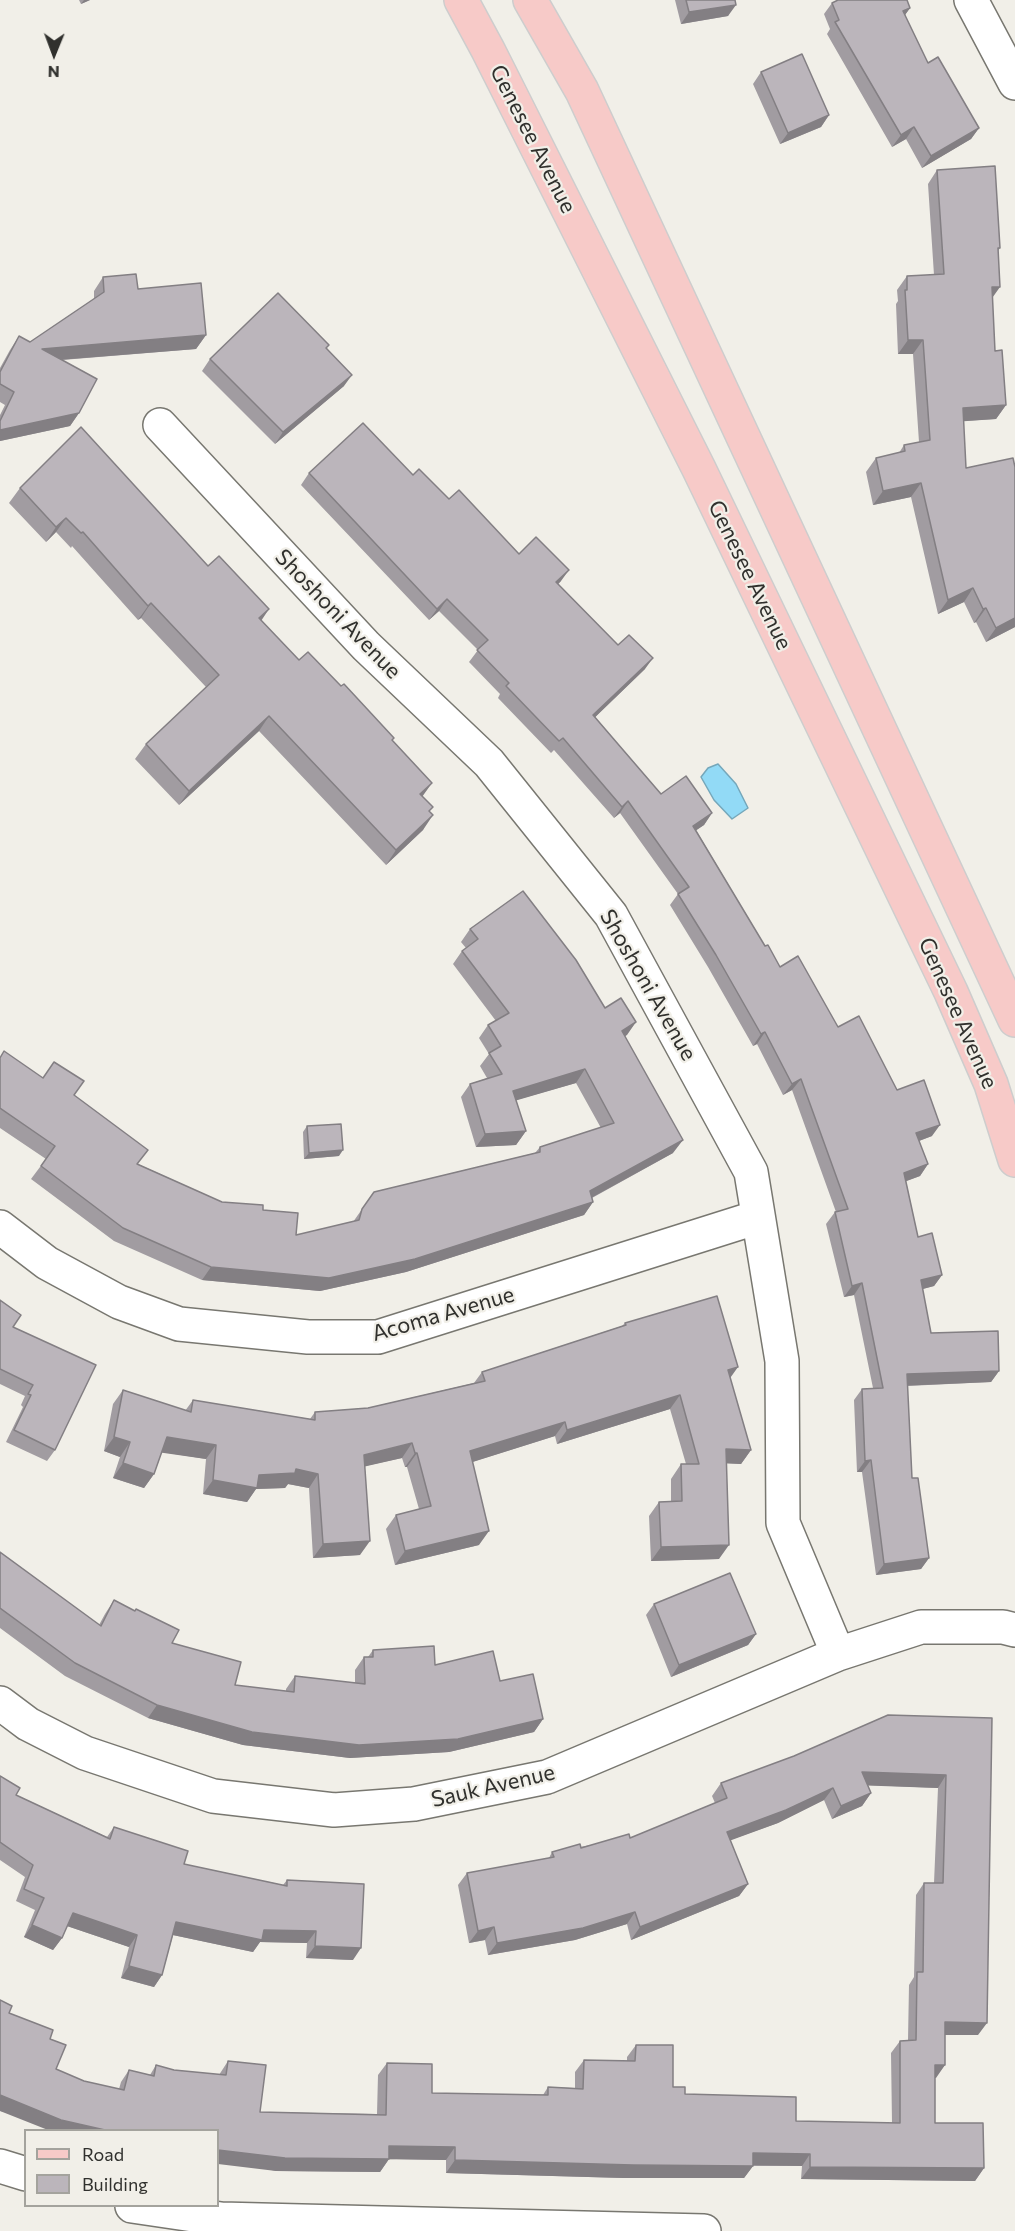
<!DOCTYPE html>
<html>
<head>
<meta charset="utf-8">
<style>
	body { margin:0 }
	#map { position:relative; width:1015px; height:2231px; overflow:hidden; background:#f1efe8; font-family:Commissioner,sans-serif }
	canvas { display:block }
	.legend { position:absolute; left:24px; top:2129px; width:195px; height:78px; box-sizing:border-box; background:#f1efe8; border:2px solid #a4a39d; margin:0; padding:8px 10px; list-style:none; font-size:18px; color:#30302d }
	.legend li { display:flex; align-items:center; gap:12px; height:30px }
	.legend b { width:30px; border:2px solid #a4a39d }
	.north { position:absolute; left:24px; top:24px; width:60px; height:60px; -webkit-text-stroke:4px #f1efe8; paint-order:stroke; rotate:181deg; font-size:16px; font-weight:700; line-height:24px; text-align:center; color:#30302d }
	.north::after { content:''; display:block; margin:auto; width:21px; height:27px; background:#30302d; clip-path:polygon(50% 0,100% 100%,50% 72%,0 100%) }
</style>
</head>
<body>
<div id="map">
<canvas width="1015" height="2231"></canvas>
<ul class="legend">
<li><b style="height:8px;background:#f7cac8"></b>Road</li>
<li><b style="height:16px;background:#bbb5bb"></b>Building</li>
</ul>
<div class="north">N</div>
</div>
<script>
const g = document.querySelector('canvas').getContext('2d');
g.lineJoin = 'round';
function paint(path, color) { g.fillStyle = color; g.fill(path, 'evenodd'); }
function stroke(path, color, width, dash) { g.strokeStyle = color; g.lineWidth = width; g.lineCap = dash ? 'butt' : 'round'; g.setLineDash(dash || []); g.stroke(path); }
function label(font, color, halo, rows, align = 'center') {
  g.font = font + ' Commissioner,sans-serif'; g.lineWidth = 4.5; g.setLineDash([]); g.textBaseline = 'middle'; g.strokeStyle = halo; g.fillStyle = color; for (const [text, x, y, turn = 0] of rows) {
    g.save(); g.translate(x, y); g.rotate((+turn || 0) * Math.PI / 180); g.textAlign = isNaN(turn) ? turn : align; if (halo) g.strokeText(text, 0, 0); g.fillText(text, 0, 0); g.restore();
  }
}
const water = new Path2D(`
	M718,764l18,20 12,24 -16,11 -18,-19 -13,-23 7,-9z`);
paint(water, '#92daf6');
stroke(water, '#75a7ba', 1.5);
const minor = new Path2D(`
	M971,0l44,83
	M160,425l206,221 123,117 122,152 140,257 31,189 1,162 55,131
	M0,1227l47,36 72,39 60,22 129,13h70l380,-120
	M0,1703l28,21 57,29 128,43 121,14 80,-6 133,-27 291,-123 83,-27h82l12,3
	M0,2166l26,8
	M132,2206l89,13 483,12`);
const primary = new Path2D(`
	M461,0l27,50 211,419 252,523 40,92 24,76
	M530,0l52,91 433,929`);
stroke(minor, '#787770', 36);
stroke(primary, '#cdcdcd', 36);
stroke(minor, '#fff', 33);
stroke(primary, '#f7cac8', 33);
paint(new Path2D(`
	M79,0h11l-9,4z
	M675,0h60l-7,16 -47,8z
	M832,3l78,5 -5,7 23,48 51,65 -8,11 -49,29 -16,-29 -14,8 -65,-113 3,-5 -6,-15z
	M761,72l68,43 -8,12 -41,17 -27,-60z
	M937,170l63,78 -2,3 -6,46 3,54 11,54 -10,14 -33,2 3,47 49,-1v160l-29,15 -10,-20 -2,1 -10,-21 -26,12 -27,-117 -38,8 -7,-33 10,-14 23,-5 5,-8 15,-3 -6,-88h-15l-2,-50 2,-3 -1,-11 10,-14 27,-1 -6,-91z
	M103,277l35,12 68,46 -10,14 -134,11 17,53 -9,13 -70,15v-26l5,-10 -5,-3v-34l10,-18 9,-14 11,6 64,-43v-8z
	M327,348l17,38 -69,58 -73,-73 8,-12z
	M309,473l104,2 36,24 70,55 42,27 -3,3 60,61 27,24 -50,48 66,77 51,19 -8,12 -8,5 69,116 15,21 117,123 35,46 -13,5 9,23 -8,12 -14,5 12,56 24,38 -8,11 -12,3 9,44 68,38 -8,11 -84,4 5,92 17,80 -8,11 -45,6 -14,-103h-5l-3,-72 8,-11 11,-1 -19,-93 -10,2 -18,-73 9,-12h1l-44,-122 -9,5 -26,-51 -4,2 -45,-79 -38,-62 8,-11 -58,-81 -6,5 -60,-68 -3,3 -53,-55 2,-4 -31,-32 9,-12 -39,-39 -10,9 -128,-135z
	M20,488l188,78 91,94 42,26 53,52 -2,2 38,72 -7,18 -37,35 -127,-134 -80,74 -44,-46 11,-15 60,-57 -65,-69 -3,2 -66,-74 -1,2 -15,-16 -10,10 -37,-39z
	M470,929l135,79 31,14 -11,14 48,117 -81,45 1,4 -9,13 -178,57 -86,19 -118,-11 -88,-39 -83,-62 15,-20 -46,-31v-70l43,20 31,17 64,69 84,38 41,8 33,25 57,-13 21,-30 161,-39 5,-6 61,-19 -25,-45 -60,17 10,31 -10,14 -40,2 -15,-50 9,-13 17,-6 -7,-12 9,-12 -10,-16 9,-13 8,-4 -43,-57 9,-13 4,-3 -5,-6z
	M307,1126l32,30 -35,3 -1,-27z
	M0,1300l13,27 42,123 -8,11 -41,-19 17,-35 -2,-2 4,-9 -25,-12z
	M625,1323l105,54 21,73 -10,14 -14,-1 -8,96 -68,2 -2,-45 10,-14 12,-1v-22l10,-15h5l-16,-55 -113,35 -2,-8 -83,26 7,83 -84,20 -9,-36 10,-14 23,-6 -12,-42h-2l-3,-9 -37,8 -5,89 -47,3 -4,-70 -21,-4 -3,4 -29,1 -9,13 -44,-8 3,-35 -44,-7 -8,22 -10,14 -31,-10 7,-21 -16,-6 9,-47 10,-14 62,21 8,-11 117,19 5,-7 53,-4 106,-25 8,-11 140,-46z
	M0,1552l99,73 6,-11 9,-14 58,43 63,42 51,6v-2l9,-13 60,7v-13l9,-13h4l5,-7 62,15 65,16 43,38 -9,13 -85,20 -99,6 -107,-13 -95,-27 -83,-42 -65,-48z
	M654,1604l102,30 -8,11 -77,32 -25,-62z
	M992,1718l-14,317h-33v30l-10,12v46l49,45 -9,13 -174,-2 1,-13h-49l-9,12h-120l-178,-5v-13l-57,-1 -9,13 -104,-1 -276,-60 9,-98 41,26 6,30 28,12 35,8 2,-7 8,-12 21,5 6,-10 18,5 45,5 9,-14 32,51 117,2 1,-39 9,-12 45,30 111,2 5,-8 27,1v-16l9,-12 43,1v-4l9,-12 37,42 12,7 111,27 96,2 -1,-70 9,-12 8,-1 1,-55 5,-8 2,-82 8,-12h10l4,-95 -70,-3 3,8 -9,13 -30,13 -8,-19 -46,23 -48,17 18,44 -9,12 -108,44 -4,-16 -52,16 -87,15 -3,-15 -16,3 -11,-58 9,-12 82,-15 3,-6 78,-14 85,-35 -3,-7 9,-13z
	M0,1776l16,19 91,42 7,-10 70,37 99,21 4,-5 66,80 -47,-2 1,-15 -47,-1 -7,10 -80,-17 -11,40 -8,12 -33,-9 8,-31 -62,-21 -5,12 -9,12 -29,-13 11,-27 -19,-9 9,-24 -25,-17z`), '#a19ca1');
paint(new Path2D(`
	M84,0h6l-9,4z
	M736,5l-8,11 -47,8 8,-12z
	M910,8l-8,11 1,-8z
	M829,115l-8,12 -41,17 8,-11z
	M914,127l-8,12 -14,8 9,-12z
	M979,128l-8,11 -49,29 9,-12z
	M992,287h8l-10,14z
	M206,335l-10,14 -163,13 9,-13z
	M908,340h15l-10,14h-15z
	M352,375l-8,11 -69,58 8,-12z
	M1006,405l-10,14 -43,3 10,-14z
	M79,413l-9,13 -70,15v-11z
	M921,483l-10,14 -38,8 10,-14z
	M66,518l-10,14 -10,10 10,-15z
	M569,570l-8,11 -13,13 8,-12z
	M973,588l-9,14 -26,12 10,-14z
	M447,599l-8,12 -10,9 8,-11z
	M151,603l-10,15 -3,2 10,-14z
	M986,608l-10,14 -2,1 9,-14z
	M269,609l-10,15v-6z
	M1015,618v9l-29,15 10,-14z
	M653,658l-8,11 -60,58 8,-12z
	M269,716l-10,15 -80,74 10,-14z
	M432,783l-10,14 -2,-3z
	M628,801l-8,12 -6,5 8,-11z
	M712,813l-8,12 -19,13 8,-12z
	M433,815l-10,15 -37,35 10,-15z
	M636,1022l-9,13 -14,9 9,-13z
	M765,1032l-8,12 -4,2 8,-12z
	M585,1069l-9,14 -72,21 9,-13z
	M801,1079l-9,11 -9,5 9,-11z
	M940,1125l-8,11 -24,9 8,-12z
	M526,1131l-10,14 -40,2 9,-13z
	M683,1140l-10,13 -93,51 10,-13z
	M343,1150l-4,6 -35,3 5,-6z
	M928,1164l-8,12 -24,9 8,-12z
	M593,1202l-9,13 -178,57 -86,19 -118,-11 9,-13z
	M942,1275l-8,11 -22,6 9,-12z
	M862,1283l-8,12 -10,2 8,-11z
	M738,1367l-10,14v-11z
	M999,1371l-8,11 -92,4 8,-12z
	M680,1395l-10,14 -113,35 10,-14z
	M565,1422l-10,14 -95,30 10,-15z
	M114,1437l16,5 -10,15 -16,-6z
	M167,1437l49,8 -10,14 -49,-7z
	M412,1443l-10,15 -48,11 10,-14z
	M726,1449l25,1 -10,14 -25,-1z
	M415,1453h2l-10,14h-2z
	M871,1460l-9,12h-5l8,-11z
	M123,1463l31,11 -10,14 -31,-10z
	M296,1469l22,5 -9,14 -21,-4 -3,4 -29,1 -9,13 -44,-8 10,-14 46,-5z
	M489,1531l-10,14 -84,20 10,-14z
	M370,1541l-10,14 -47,3 10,-14z
	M729,1545l-10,14 -68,2 10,-14z
	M929,1558l-8,11 -45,6 8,-11z
	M756,1634l-8,11 -77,32 8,-12z
	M157,1705l386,14 -9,13 -85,20 -99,6 -107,-13 -95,-27z
	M862,1772l84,3 -8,13 -85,-3z
	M833,1788l-9,12 -46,23 -60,22 9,-13z
	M871,1793l-9,13 -30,13 9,-13z
	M748,1884l-9,12 -108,44 9,-13z
	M635,1912l-8,12 -52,16 -87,15 9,-12z
	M73,1913l64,22 -8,12 -65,-22z
	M176,1922l88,8 52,1 -9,12 -47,-1 -7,10 -85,-18z
	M32,1925l30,13 -9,12 -29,-13z
	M494,1927l-9,13 -16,3 9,-12z
	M315,1946l46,2 -8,12 -47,-2z
	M129,1966l33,9 -8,12 -33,-9z
	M945,2022l42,1 -9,12h-42z
	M935,2065h10l-9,13 -10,-1z
	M0,2095l105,35h-57l-48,-19z
	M389,2146l66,1 -9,13 -66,-1z
	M218,2150l171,9 -9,13 -104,-1 -58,-7z
	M753,2153l57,1 -8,12 -58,-1z
	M455,2160l298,6 -9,12h-120l-178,-5z
	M810,2167l174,1 -9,13 -174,-2z`), '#837f83');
const building = new Path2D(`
	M686,0h49l1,5 -47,7z
	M838,0h69l3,8 -7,3 25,52 10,-6 41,71 -48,28 -17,-29 -13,8 -66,-113 4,-2 -7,-17z
	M802,54l27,61 -41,18 -27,-61z
	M995,166l5,82h-2l2,39h-8l3,64 7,-1 4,55 -43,3 3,60 47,-10 2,9v151l-19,10 -10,-20 -3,1 -10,-21 -25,12 -27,-117 -38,8 -7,-33 29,-7 -1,-6 26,-5 -7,-100h-15l-3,-50h2v-14l37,-2 -7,-104z
	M136,274l2,15 63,-6 5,52 -164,14 55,30 -18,34 -79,17v-9l14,-29 -14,-8v-12l19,-36 11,6 74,-50 -1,-15z
	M278,293l51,52 -3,3 26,27 -69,57 -73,-73z
	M363,423l50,52 6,-6 30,30 10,-9 60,64 17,-17 33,33 -13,12 62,63 11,-10 24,23 -60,57 68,79 25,-18 26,37 -19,13 72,120 3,-1 12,22 18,-11 40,71 21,-11 38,74 27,-10 16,45 -24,8 12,31 -24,9 14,64 14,-4 10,42 -21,5 10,53 67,-2 1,40 -92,3 5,104h6l11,80 -45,6 -13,-104 -6,1 -3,-72 21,-1 -21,-105 -10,3 -17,-74 13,-3 -47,-130 -9,5 -27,-52 -4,2 -45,-79 -38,-61 11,-7 -61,-86 -6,6 -59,-69 -4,3 -53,-55 3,-3 -32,-33 11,-10 -41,-41 -10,10 -128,-136z
	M81,427l127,139 11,-10 50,53 -10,9 40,42 9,-8 33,34 3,-2 50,54 -2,2 40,43 -12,11 13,13 -4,4 4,4 -37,35 -127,-134 -80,75 -43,-47 73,-69 -68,-72 -3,3 -65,-74 -2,1 -15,-15 -10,9 -36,-39z
	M523,891l53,69 29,48 16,-10 15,24 -14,9 61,109 -93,51 3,11 -178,57 -86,19 -118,-11 -88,-39 -82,-62 14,-20 -55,-38v-50l4,-7 39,27 11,-16 30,19 -10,14 74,55 -11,14 85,38 41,3v5l35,3 -2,22 63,-15 3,-11 12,-17 166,-40v-5l74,-24 -29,-54 -72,22 13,40 -41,3 -15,-50 32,-10 -13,-21 12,-7 -13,-21 21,-12 -47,-62 16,-12 -8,-10z
	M341,1124l2,26 -34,3 -2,-27z
	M717,1296l21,71 -10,3 23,80 -25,-1 3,96 -68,2 -2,-45 23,-1 -1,-37h18l-19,-69 -113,35 -2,-8 -95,29 19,80 -84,20 -9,-36 35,-9 -14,-53h-2l-3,-10 -48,12 6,86 -47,3 -5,-70 -22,-5 -1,4 -36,2 -2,13 -44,-8 3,-35 -49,-8 -13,37 -31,-11 7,-21 -16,-5 9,-47 68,22 2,-12 122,20v-8l53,-4 117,-27 -3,-9 144,-47 -1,-2z
	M0,1300l21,15 -8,12 83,38 -41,85 -41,-20 17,-35 -3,-1 5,-9 -33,-16z
	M0,1552l101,74 13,-26 21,11 1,-2 43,21 -7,13 69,19 -6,23 59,7 1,-16 70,8 -1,-27h9v-7l61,-4 1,19 58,-14 7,30 33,-7 10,45 -85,20 -99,6 -107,-13 -95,-27 -82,-42 -75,-55z
	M730,1573l26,61 -77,31 -25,-61z
	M888,1715l104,3 -5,305 -42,-1v43h-10v58h48l1,45 -174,-1v-13l-57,-1v13l-120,-1 -178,-5v-13l-66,-1v13l-104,-1 -67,-8v-20h-113l-44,-10 -61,-25v-95l12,6 -3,7 44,17 -3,9 16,6 -10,24 28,12 40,9 5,-20 25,6 2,-11 18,5 52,5 2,-14 38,4 -6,47 126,3 1,-52 45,1v29l116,2v-8l35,2 1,-29 51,1 1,-16h37v42h12v7l111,3v24l104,2v-82l16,-1 1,-68h6l1,-89h19l3,-108 -84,-3 9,21 -30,13 -8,-18 -47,22 -59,22 21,52 -108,43 -5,-15 -52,16 -86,15 -3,-16 -16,4 -11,-58 87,-16 -2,-5 28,-8 1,4 48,-14 1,4 97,-40 -6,-15 73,-27z
	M0,1776l20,12 -4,7 94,44 4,-12 74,24 -4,13 103,22v-6l77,4 -3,64 -46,-2 1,-15 -52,-1 -2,10 -86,-18 -14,53 -33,-9 8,-31 -64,-22 -11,25 -30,-13 12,-27 -20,-9 9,-24 -33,-23z`);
paint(building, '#bbb5bb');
stroke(building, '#837f83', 1.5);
label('22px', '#30302d', '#f1efe8', [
	["Genesee Avenue",533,139,63],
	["Genesee Avenue",750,575,64],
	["Shoshoni Avenue",338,614,46],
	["Shoshoni Avenue",648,985,60],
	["Genesee Avenue",958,1013,66],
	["Acoma Avenue",443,1314,-16],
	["Sauk Avenue",493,1786,-13]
]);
</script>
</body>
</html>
